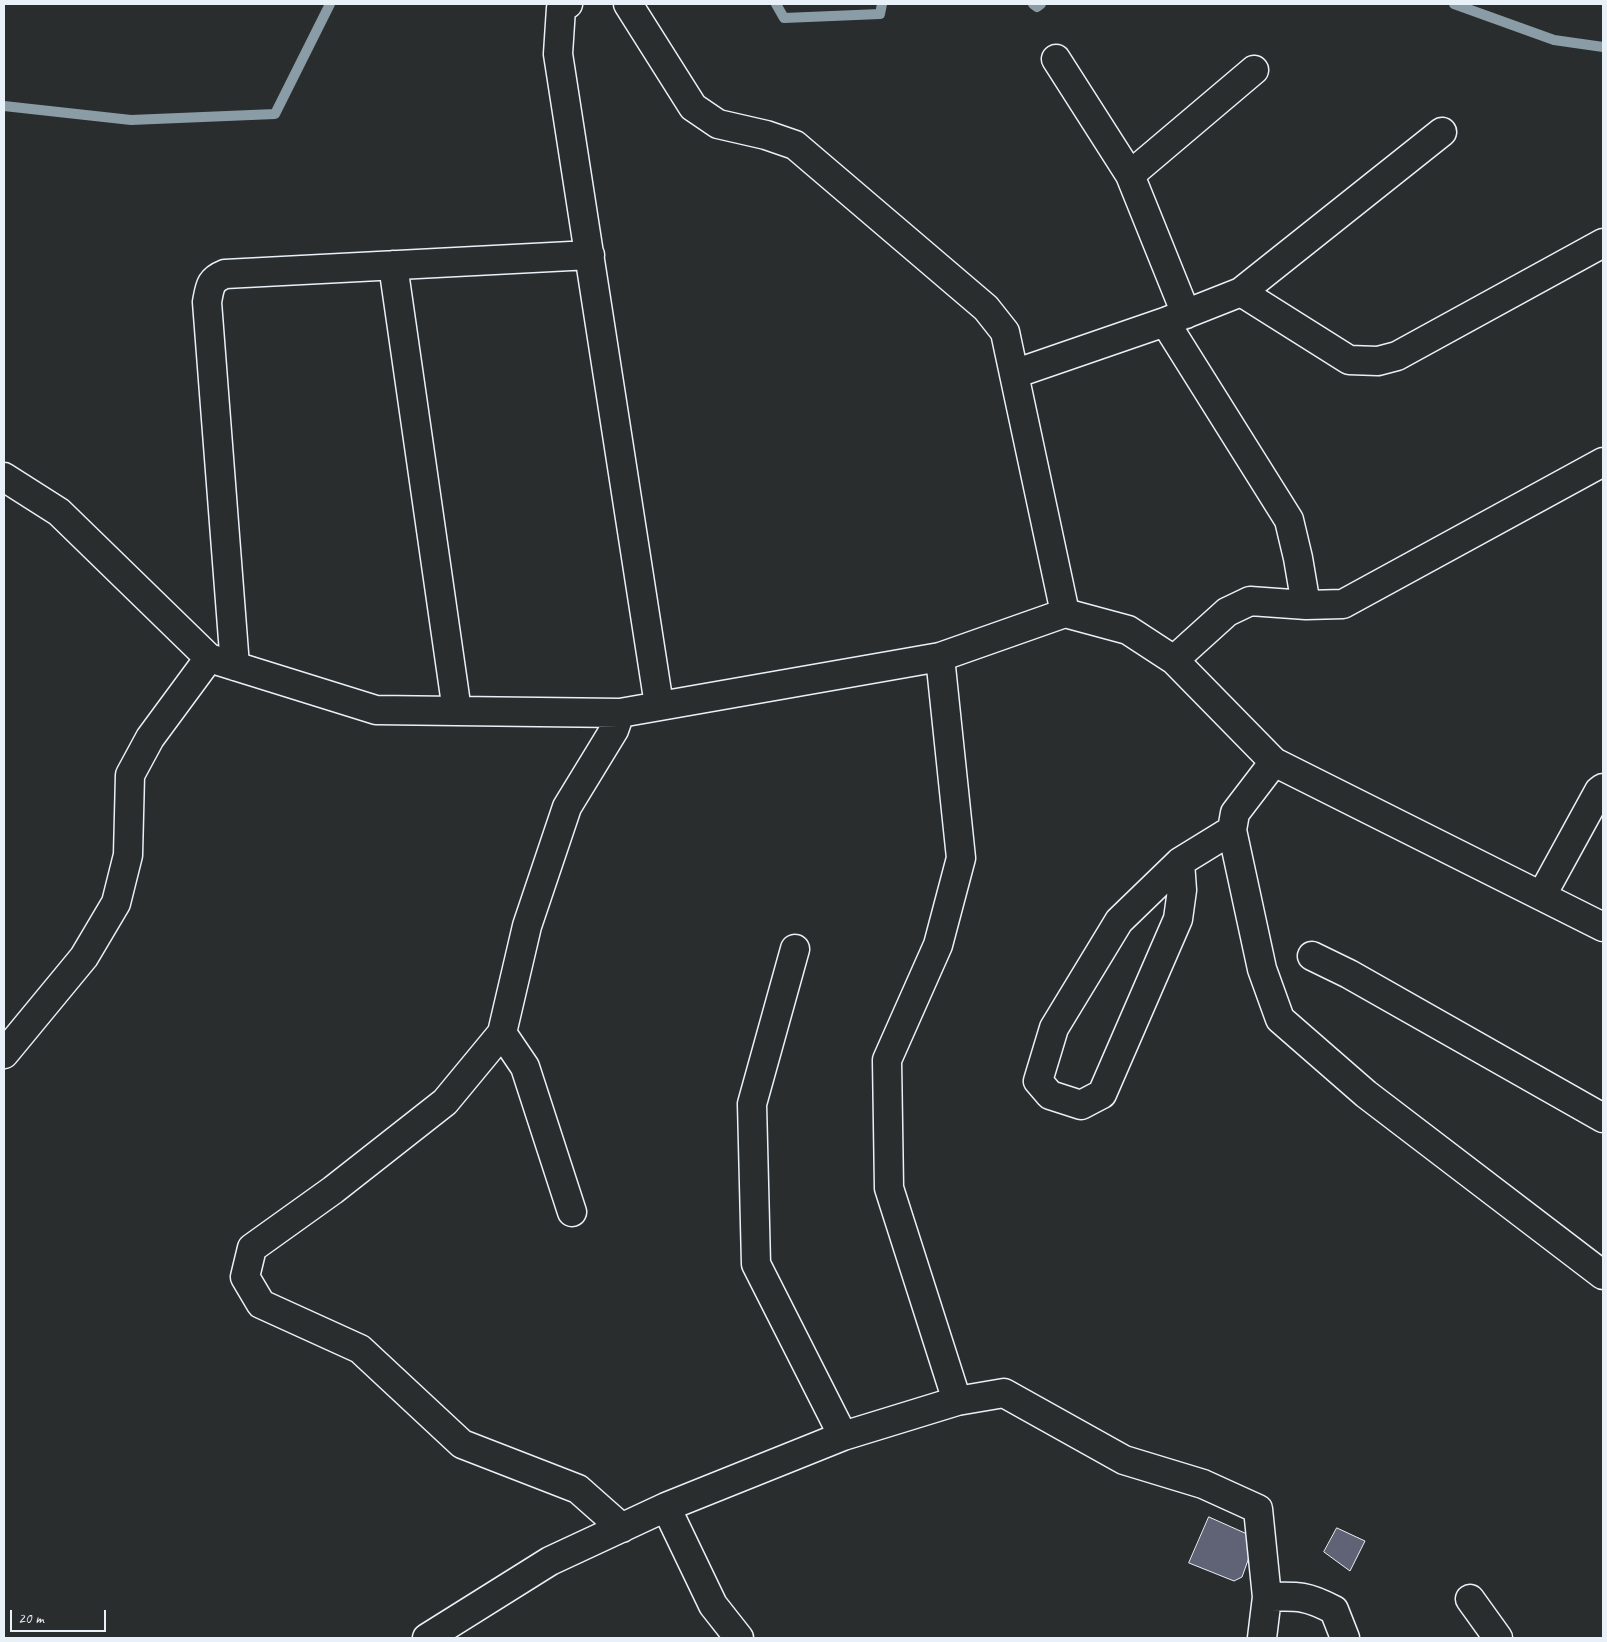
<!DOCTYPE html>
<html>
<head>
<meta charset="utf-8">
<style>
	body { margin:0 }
	#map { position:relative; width:1607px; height:1642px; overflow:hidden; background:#2a2d2e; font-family:Caveat,sans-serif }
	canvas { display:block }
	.frame { position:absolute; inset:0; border:5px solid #e8f1f8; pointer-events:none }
	.scale { position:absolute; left:10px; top:1610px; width:96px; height:22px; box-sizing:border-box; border:2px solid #e8f1f8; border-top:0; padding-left:6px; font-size:15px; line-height:18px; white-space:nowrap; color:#e8f1f8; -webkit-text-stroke:4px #2a2d2e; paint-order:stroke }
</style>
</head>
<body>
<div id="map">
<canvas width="1607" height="1642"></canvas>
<div class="frame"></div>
<div class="scale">20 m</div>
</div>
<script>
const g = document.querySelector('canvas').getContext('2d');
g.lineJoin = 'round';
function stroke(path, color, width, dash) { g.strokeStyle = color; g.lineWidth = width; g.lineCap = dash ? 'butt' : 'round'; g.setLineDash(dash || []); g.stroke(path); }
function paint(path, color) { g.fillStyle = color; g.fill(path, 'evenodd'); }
stroke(new Path2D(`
	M776,4l8,14 96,-4 2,-10
	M1033,4l4,3 4,-3
	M1454,4l100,36 49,7
	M4,106l127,14 144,-6 55,-110`), '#8a9ca6', 10);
const building = new Path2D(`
	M1209,1517l47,21 -14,39 -8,4 -45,-18z
	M1337,1528l28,13 -15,30 -26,-19z`);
paint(building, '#606375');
stroke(building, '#e8f1f8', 1);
const street = new Path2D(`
	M568,4l-7,4 -3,46 101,651
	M628,4l65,103 25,17 48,11 29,10 191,163 19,24 60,281
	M1056,59l74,116 56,139
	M1130,175l124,-105
	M393,265l64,446
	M1241,292l108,68 29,1 19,-5 206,-113
	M1165,322l124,198 9,38 8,47
	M1014,374l151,-52 76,-30 201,-160
	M4,477l55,35 150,146 167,52 244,3 320,-56 125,-44 63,17 46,30 100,102 329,165
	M940,657l21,201 -23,87 -51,115 2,128 68,213
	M1174,660l53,-48 23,-11 56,4 37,-1 260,-142
	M235,666l-28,-364c3,-16 3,-22 18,-28l365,-19
	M620,713l-6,17 -47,77 -40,119 -25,107 -57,69 -112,88 -81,58 -7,29 16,27 99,45 102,95 116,45 44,39
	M1274,762l-39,51 -3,17 30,139 18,50 86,75 237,181
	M1180,862l2,28 -4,29 -76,175 -21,11 -31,-10 -12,-14 16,-53 65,-107 61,-59 52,-32
	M1542,895l57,-104 4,-3
	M795,949l-43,155 4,160 87,172
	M1312,956l37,18 254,144
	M502,1033l23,34 47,145
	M4,1054l80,-97 32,-54 12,-48 2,-80 20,-37 59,-80
	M666,1507l47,98 26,33
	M1267,1597c30,-1 39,-2 67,13l11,28
	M1470,1599l28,39
	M427,1638l123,-77 116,-54 177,-71 114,-35 47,-8 120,67 79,24 55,25 9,88 -5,41`);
stroke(street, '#e8f1f8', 31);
stroke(street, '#2a2d2e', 28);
</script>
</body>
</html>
